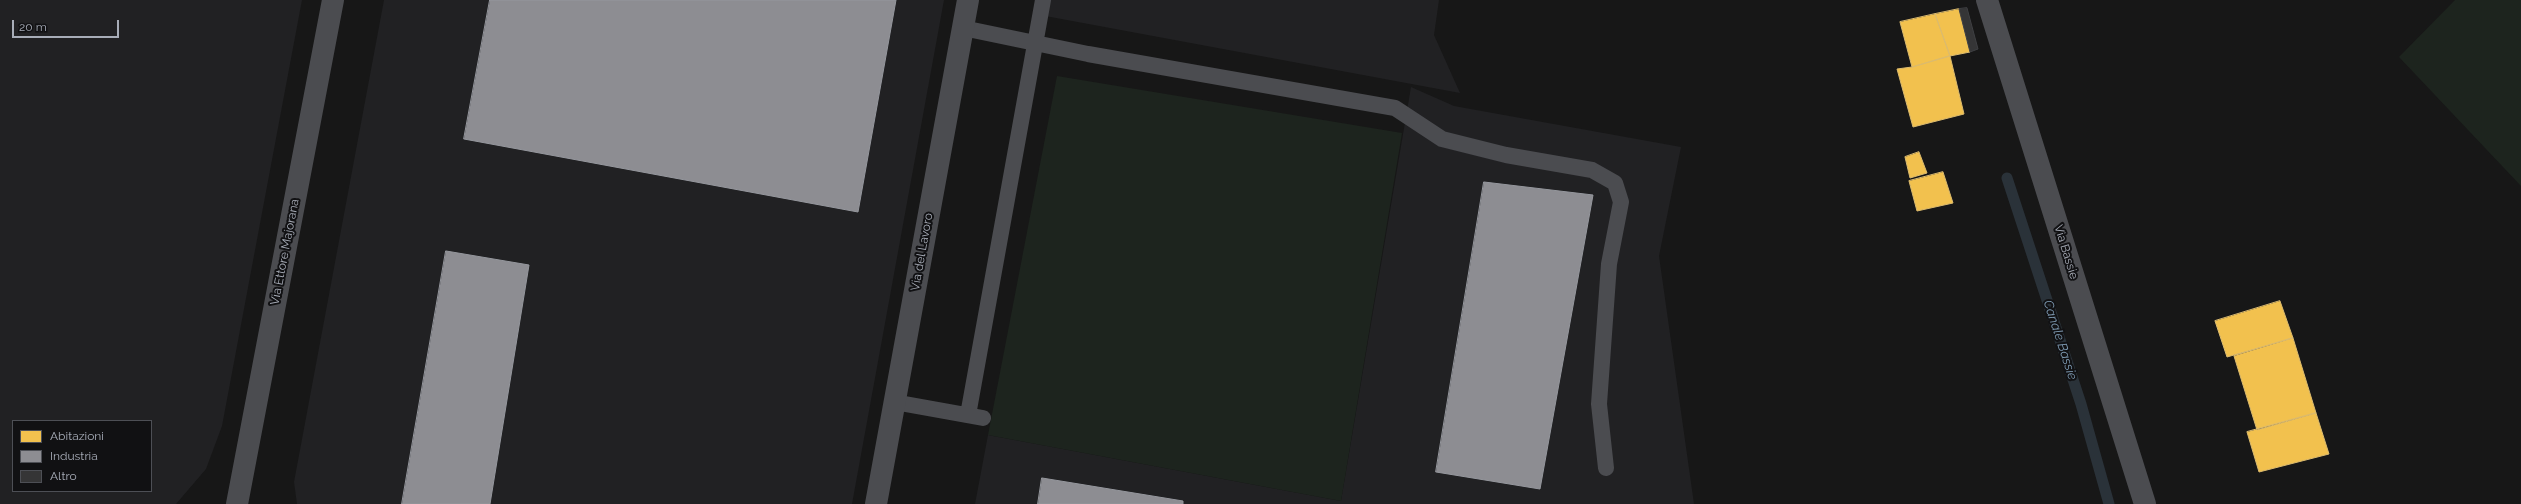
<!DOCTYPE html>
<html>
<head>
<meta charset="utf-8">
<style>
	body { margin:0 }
	#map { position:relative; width:2521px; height:504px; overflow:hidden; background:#171717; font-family:Raleway,sans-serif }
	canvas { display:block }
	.legend { position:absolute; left:12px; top:420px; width:140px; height:72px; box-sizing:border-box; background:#111113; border:1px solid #4d4f55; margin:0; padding:5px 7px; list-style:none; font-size:12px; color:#a8adb8 }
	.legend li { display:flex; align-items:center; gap:8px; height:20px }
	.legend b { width:20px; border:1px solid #4d4f55 }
	.scale { position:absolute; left:12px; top:20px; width:107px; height:18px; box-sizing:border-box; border:2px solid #a8adb8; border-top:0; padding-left:5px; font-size:12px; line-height:14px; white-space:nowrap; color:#a8adb8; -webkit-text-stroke:3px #111113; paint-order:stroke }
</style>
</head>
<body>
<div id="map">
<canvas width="2521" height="504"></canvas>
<ul class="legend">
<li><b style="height:11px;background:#f2c14e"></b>Abitazioni</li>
<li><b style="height:11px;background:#8d8d92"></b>Industria</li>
<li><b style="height:11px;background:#353536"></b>Altro</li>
</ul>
<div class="scale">20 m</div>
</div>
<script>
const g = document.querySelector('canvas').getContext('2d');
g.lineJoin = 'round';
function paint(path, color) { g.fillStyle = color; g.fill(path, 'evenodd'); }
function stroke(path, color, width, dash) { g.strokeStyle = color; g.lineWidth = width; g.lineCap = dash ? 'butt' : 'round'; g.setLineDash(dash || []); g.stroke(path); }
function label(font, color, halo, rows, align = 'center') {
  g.font = font + ' Raleway,sans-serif'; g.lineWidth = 4; g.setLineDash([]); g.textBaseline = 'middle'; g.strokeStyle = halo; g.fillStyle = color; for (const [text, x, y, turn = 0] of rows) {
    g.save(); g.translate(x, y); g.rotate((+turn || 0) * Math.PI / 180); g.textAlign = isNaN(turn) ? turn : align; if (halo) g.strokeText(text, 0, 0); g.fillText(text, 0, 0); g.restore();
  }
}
paint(new Path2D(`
	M0,0h302l-80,426 -16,43 -30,35h-176zM13,421h138v70h-138z
	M384,0h560l-92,504h-555l-3,-22z
	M1043,0h396l-5,35 26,58 -420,-78z
	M1411,87l43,19 227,41 -22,109 35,248h-719l13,-69 353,66z`), '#212123');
paint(new Path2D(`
	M2455,0h66v186l-122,-129z
	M1057,76l345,57 -61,368 -353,-66z`), '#1d241e');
const homes = new Path2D(`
	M1959,9l11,43 -20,4 -15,-42z
	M1935,14l15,42 -38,11 -12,-45z
	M1950,56l14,58 -51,13 -16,-58 15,-2z
	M1919,152l8,21 -17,5 -5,-21z
	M1943,172l10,31 -36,8 -8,-30z
	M2280,301l13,37 -66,19 -12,-36z
	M2293,338l23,75 -59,17 -23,-74z
	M2316,413l13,41 -70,18 -12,-40z`);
paint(homes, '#f2c14e');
stroke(homes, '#dcbb6e', 1);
const industry = new Path2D(`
	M490,0h406l-38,212 -394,-73z
	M1484,182l109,13 -53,294 -104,-17z
	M446,251l83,14 -39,239h-88z
	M1042,478l141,23v3h-145z`);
paint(industry, '#8d8d92');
stroke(industry, '#95979d', 1);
stroke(new Path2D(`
	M2007,178l74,226 28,100`), '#2a3239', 11);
const building = new Path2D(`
	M1967,8l11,41 -8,3 -11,-43z`);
paint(building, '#353536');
stroke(building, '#3f4043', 1);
stroke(new Path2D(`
	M963,28l125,26 307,54 47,31 64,16 86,15 23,13 6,19 -12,62 -10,140 7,64
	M894,402l89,16
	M968,415l75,-415`), '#4b4c50', 16);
stroke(new Path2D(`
	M1987,0l158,504
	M237,504l96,-504
	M876,504l92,-504`), '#4b4c50', 22);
label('12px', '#a8adb8', '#111113', [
	["Via Ettore Majorana",285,252,-79],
	["Via del Lavoro",922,252,-80],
	["Via Bassie",2066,252,73]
]);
label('italic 13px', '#7f9bb3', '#111113', [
	["Canale Bassie",2060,340,72]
]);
</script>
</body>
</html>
